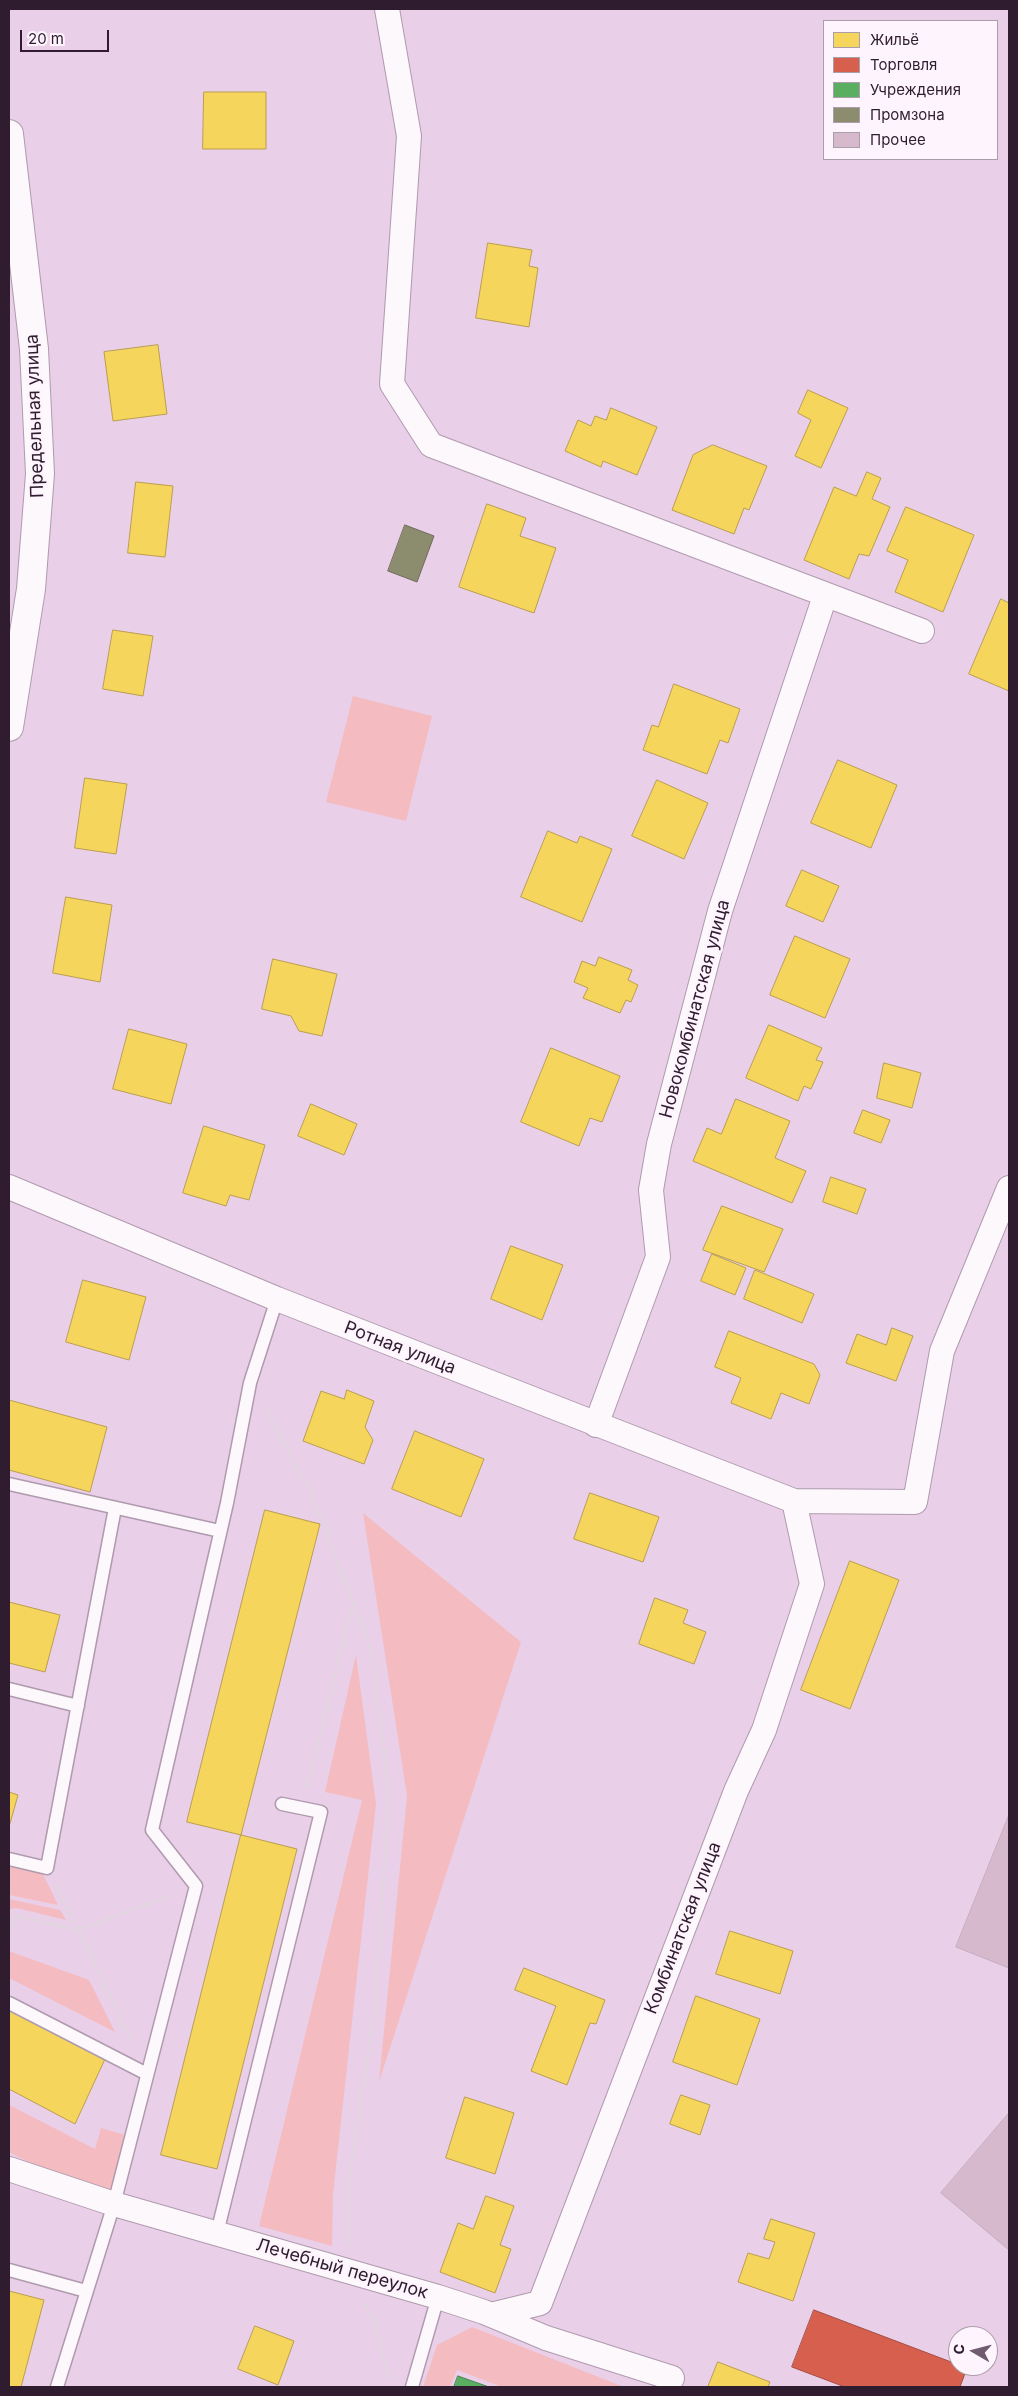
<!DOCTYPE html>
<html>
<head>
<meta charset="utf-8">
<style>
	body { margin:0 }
	#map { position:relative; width:1018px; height:2396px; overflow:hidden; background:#eacfe8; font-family:Inter,sans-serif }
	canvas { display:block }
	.frame { position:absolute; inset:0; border:10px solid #2f1d2f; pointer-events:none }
	.legend { position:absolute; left:823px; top:20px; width:175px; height:140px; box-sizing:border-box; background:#fef4fd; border:1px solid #ab9eab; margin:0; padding:6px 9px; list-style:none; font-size:15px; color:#2f1d2f }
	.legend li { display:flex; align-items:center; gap:10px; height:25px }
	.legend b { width:25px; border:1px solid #ab9eab }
	.north { position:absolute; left:948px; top:2326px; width:50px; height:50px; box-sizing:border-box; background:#fef4fd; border:1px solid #ab9eab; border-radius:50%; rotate:278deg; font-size:14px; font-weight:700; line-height:20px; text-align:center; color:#2f1d2f }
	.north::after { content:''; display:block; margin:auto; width:18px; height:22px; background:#705b70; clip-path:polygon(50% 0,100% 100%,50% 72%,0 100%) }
	.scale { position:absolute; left:20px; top:30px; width:89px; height:22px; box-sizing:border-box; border:2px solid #2f1d2f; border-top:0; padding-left:6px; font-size:15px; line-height:18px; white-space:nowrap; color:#2f1d2f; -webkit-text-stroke:4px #fef4fd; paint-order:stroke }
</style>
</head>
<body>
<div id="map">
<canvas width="1018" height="2396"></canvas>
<div class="frame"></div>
<ul class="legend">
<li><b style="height:14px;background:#f6d55c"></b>Жильё</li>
<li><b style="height:14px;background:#d6604d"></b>Торговля</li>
<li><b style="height:14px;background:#5aae61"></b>Учреждения</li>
<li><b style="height:14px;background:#8c8c6e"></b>Промзона</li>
<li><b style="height:14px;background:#d7b9cd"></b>Прочее</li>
</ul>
<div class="north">С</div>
<div class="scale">20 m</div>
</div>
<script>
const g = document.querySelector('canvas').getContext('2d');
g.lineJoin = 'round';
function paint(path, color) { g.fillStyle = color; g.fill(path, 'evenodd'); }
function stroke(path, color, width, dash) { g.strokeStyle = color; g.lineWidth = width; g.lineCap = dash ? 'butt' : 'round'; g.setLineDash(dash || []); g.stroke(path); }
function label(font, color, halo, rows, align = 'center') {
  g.font = font + ' Inter,sans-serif'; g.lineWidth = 5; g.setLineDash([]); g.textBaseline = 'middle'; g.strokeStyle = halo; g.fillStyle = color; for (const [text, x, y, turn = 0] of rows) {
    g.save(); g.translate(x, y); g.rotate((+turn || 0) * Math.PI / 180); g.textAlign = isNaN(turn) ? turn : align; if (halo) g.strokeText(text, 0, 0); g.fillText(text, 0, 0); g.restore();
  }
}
paint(new Path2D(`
	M353,696l79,20 -26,105 -80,-19z
	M363,1513l158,129 -142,440 28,-286z
	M356,1655l20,149 -43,390 -1,52 -73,-20 103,-426 -37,-8z
	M9,1863l32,7 17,35 -49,-10z
	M9,1899l51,11 6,10 -49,-12 -8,1z
	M9,1951l80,29 26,52 -106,-54z
	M9,2105l86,44 6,-21 24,7 -14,55 -79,-26 -23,-12z
	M472,2327l152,60h-122l-45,-17 -7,17h-27l14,-42z`), '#f4bcc1');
const homes = new Path2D(`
	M204,92h62v57h-63z
	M488,243l44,7 -3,16 9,2 -9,59 -53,-9z
	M158,345l9,69 -54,7 -9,-69z
	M808,390l40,18 -27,60 -26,-12 16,-36 -13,-7z
	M611,408l46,19 -20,48 -34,-14 -2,6 -36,-16 13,-31 13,6 4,-10 11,4z
	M713,445l54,21 -18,44 -5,-2 -10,26 -62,-24 21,-55z
	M867,472l14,6 -9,21 18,8 -21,49 -10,-2 -10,25 -45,-19 30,-73 22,9z
	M136,482l37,4 -8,71 -37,-4z
	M487,504l39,14 -6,18 36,12 -22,65 -75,-26z
	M906,507l68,28 -31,77 -48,-20 13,-32 -21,-9z
	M1001,599l8,4v88l-40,-17z
	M113,630l40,6 -10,60 -40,-7z
	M674,684l66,25 -12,34 -8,-3 -13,34 -64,-24 9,-25 6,2z
	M838,760l59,25 -26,63 -60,-25z
	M85,778l42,6 -11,70 -41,-6z
	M657,780l51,23 -24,56 -52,-23z
	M548,831l29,12 3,-7 32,13 -30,73 -61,-25z
	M802,870l37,16 -16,36 -37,-16z
	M66,897l46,8 -12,77 -47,-9z
	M795,936l55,23 -25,59 -55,-23z
	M599,957l33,13 -4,10 10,5 -7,17 -5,-2 -6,13 -37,-15 5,-10 -14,-6 8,-21 13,5z
	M273,959l64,15 -15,62 -23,-5 -8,-15 -29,-7z
	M769,1025l53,23 -6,12 7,2 -12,27 -7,-3 -6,15 -52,-23z
	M129,1029l58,15 -16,60 -58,-15z
	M551,1048l69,28 -18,46 -12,-4 -11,28 -58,-24z
	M884,1063l37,10 -9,35 -35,-10z
	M736,1099l54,22 -15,37 31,13 -14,32 -99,-42 14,-33 14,6z
	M311,1104l46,20 -13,31 -46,-19z
	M863,1110l27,10 -9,23 -27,-10z
	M204,1126l61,19 -16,55 -19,-5 -4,11 -43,-13z
	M831,1177l35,12 -9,25 -34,-12z
	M722,1206l61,23 -19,43 -61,-22z
	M511,1246l52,19 -21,55 -51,-21z
	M712,1254l34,14 -11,27 -34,-14z
	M755,1270l59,24 -12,29 -58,-24z
	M83,1280l63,17 -17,63 -63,-18z
	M892,1328l21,8 -17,45 -50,-18 11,-29 29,11z
	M729,1331l85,33 6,11 -11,29 -28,-11 -10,26 -40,-16 10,-25 -26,-11z
	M347,1390l27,11 -9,26 8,13 -9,24 -61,-23 18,-50 23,8z
	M9,1400l98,27 -17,65 -81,-22z
	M415,1431l69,28 -23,58 -69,-28z
	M590,1493l69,24 -16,45 -69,-23z
	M265,1510l55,14 -79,311 -54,-13z
	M850,1561l49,19 -49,129 -49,-19z
	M655,1598l33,12 -5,13 23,9 -12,32 -55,-20z
	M9,1602l51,13 -15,57 -36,-9z
	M9,1792l9,3 -9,32z
	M241,1835l56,14 -80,320 -56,-14z
	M730,1931l63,20 -13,43 -64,-20z
	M524,1968l81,32 -9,24 -6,-1 -23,62 -36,-14 25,-65 -41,-16z
	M696,1996l64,23 -23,66 -64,-23z
	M9,2008l96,51 -30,65 -66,-35z
	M681,2095l29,10 -10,30 -30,-11z
	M465,2097l49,16 -19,61 -49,-16z
	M486,2196l28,10 -14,39 11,4 -16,44 -55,-21 18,-49 15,6z
	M771,2219l44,14 -22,68 -55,-19 10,-29 21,6 6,-17 -11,-3z
	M9,2291l35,9 -23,87h-12z
	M255,2326l39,15 -16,44 -40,-16z
	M718,2362l52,20 -2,5h-60z`);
paint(homes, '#f6d55c');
stroke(homes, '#ba9e4e', 1);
const shops = new Path2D(`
	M814,2310l153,58 -7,19h-115l-53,-20z`);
paint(shops, '#d6604d');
stroke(shops, '#a44c44', 1);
const public = new Path2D(`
	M458,2376l31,11h-35z`);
paint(public, '#5aae61');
stroke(public, '#4d8252', 1);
const industry = new Path2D(`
	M405,525l29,11 -17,46 -29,-11z`);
paint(industry, '#8c8c6e');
stroke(industry, '#706b5b', 1);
const building = new Path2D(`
	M1009,1815v153l-53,-21z
	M1009,2113v137l-68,-57z`);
paint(building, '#d7b9cd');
stroke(building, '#c4acbd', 1);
const lane = new Path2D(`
	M9,1484l211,47
	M9,1689l69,17
	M9,1859l38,9 68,-360
	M9,2003l138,71
	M217,2233l104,-421 -39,-8
	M9,2270l77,21
	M57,2387l57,-183 82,-318 -44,-56 75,-327 23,-120 27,-84
	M412,2387l26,-90`);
const street = new Path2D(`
	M387,9l22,127 -17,248 39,61 491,186
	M9,1187l268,112 517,202 121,1 27,-151 67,-163
	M596,1425l62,-168 -7,-67 8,-46 61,-233 105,-315
	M9,2169l105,35 324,93 46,15 62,26 126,40
	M491,2315l49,-12 196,-512 28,-61 48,-146 -18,-83`);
const secondary = new Path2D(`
	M9,134l25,215 6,125 -9,115 -22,138`);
stroke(lane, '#af9aae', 15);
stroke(street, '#af9aae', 26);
stroke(secondary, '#af9aae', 30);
stroke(new Path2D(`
	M267,1411l45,83 60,158 17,144 -14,213 -28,182 1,53
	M307,1788l46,-188
	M56,1886l22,43
	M9,1918l10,-1
	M9,1931l10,-14 59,13
	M132,2042l-54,-112 93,-35
	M365,2304l8,16 17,61`), '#dfd6de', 3, [5, 2.5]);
stroke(lane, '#fcf8fc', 12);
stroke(street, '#fcf8fc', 24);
stroke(secondary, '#fcf8fc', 28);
label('18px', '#2f1d2f', '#fef4fd', [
	["Предельная улица",35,416,-92],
	["Новокомбинатская улица",695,1009,-75],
	["Ротная улица",400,1348,21],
	["Комбинатская улица",683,1928,-69],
	["Лечебный переулок",342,2269,16]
]);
</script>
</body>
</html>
